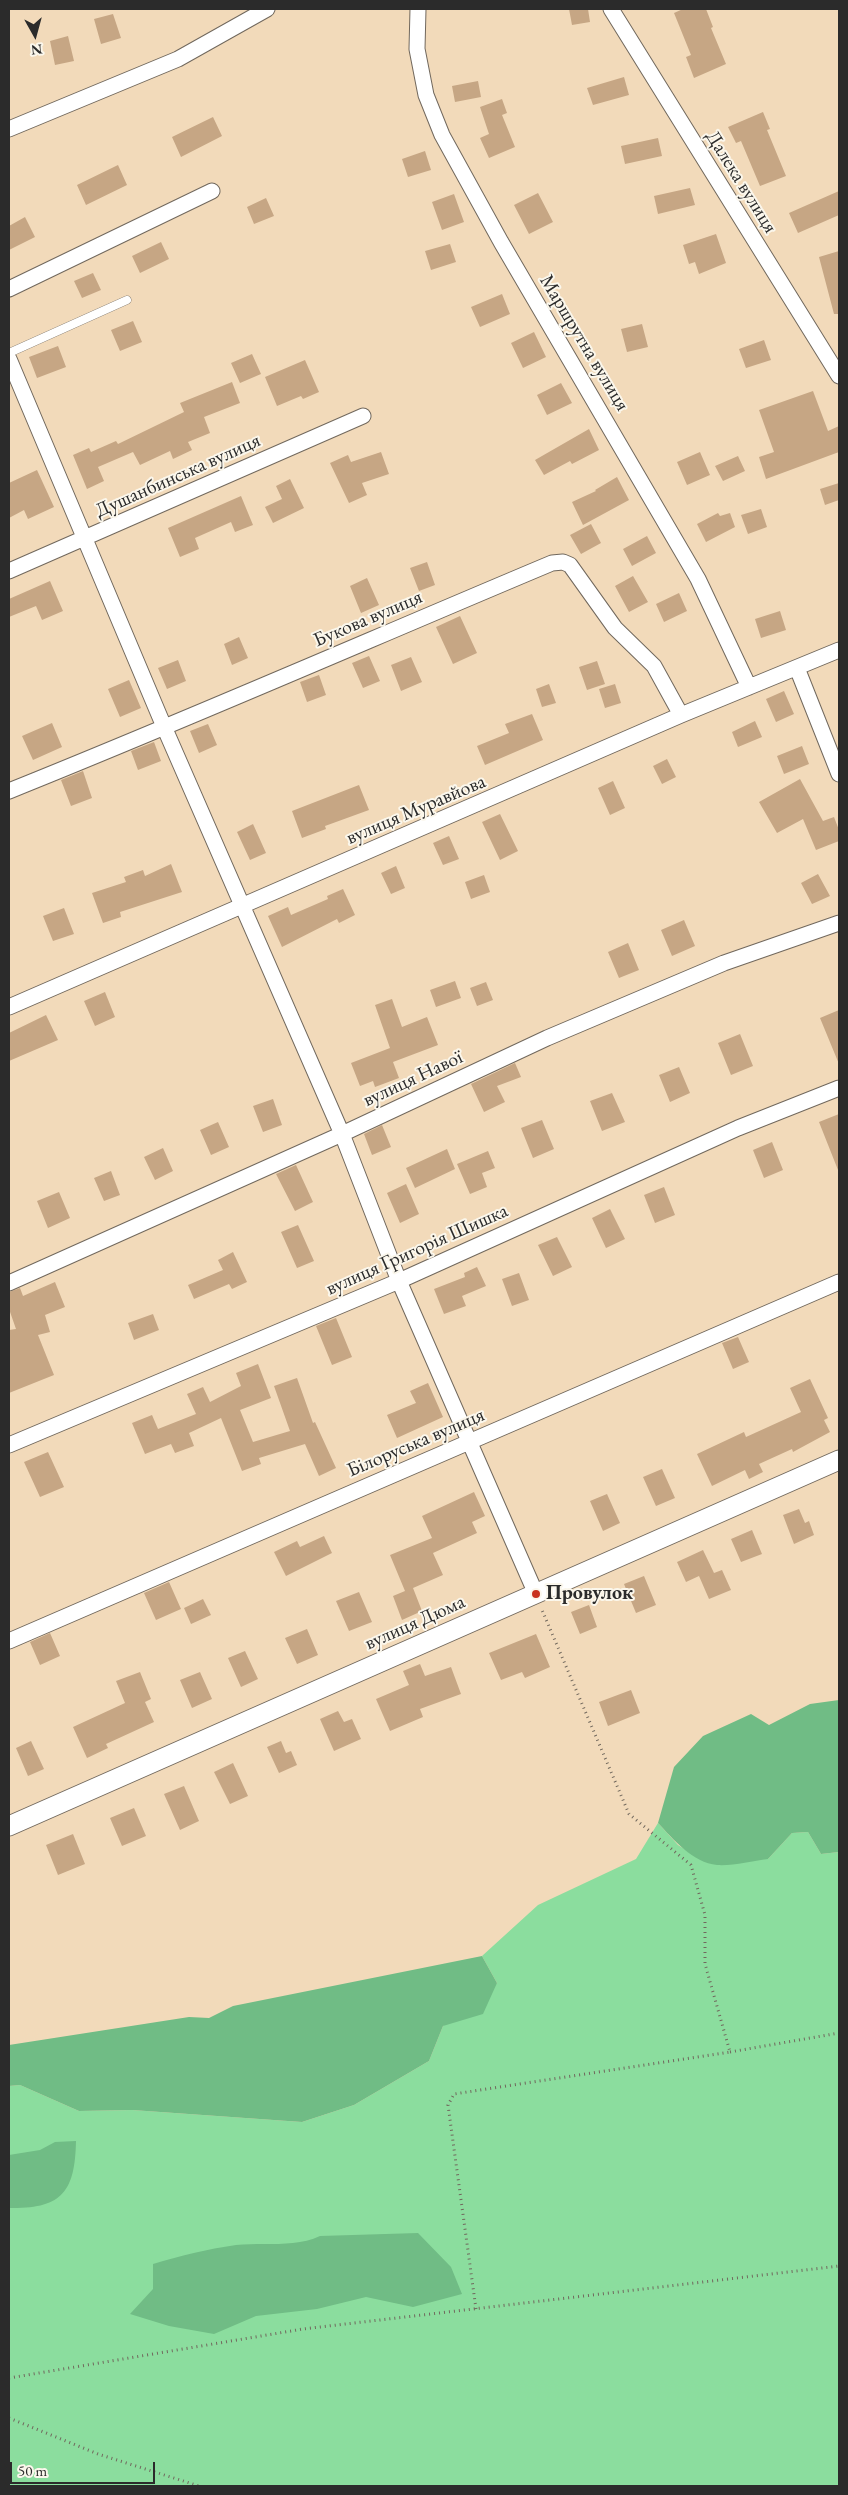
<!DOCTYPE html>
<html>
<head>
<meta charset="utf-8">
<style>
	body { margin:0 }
	#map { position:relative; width:848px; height:2495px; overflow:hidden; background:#f2daba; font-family:"EB Garamond",serif }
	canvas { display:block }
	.frame { position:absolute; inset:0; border:10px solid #2b2b2b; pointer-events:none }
	.north { position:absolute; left:10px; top:10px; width:50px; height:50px; -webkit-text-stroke:4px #fbf7ec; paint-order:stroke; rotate:173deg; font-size:14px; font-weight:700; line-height:20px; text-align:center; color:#2b2b2b }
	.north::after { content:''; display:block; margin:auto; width:18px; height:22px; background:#2b2b2b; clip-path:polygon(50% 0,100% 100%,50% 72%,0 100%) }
	.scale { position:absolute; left:10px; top:2462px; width:145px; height:22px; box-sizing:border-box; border:2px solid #2b2b2b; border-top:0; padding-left:6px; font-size:15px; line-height:18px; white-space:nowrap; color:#2b2b2b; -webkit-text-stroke:4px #fbf7ec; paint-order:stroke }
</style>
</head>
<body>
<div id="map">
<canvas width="848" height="2495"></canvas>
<div class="frame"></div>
<div class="north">N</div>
<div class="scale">50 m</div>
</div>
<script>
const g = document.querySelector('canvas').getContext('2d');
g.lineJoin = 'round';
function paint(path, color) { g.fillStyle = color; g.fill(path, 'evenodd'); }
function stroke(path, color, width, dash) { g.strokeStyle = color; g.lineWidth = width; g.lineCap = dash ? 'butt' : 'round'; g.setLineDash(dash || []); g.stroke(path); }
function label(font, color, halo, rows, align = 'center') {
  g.font = font + ' "EB Garamond",serif'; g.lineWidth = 4; g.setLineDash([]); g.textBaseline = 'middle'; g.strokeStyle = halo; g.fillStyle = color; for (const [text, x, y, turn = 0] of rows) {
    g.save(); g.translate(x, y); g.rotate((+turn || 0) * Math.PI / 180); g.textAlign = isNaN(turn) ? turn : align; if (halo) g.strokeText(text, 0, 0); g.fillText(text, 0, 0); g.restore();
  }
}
paint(new Path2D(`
	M658,1823l20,22 19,12 71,2 24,-26 16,-1 13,22 18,-2v634h-830v-400l11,-1 59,26 53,-1 170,12 52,-17 75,-44 14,-35 54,-43 -15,-27 56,-51 98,-46z`), '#8bdd9e');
paint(new Path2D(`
	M839,1700v152l-18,2 -13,-22 -16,1 -24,26c-16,2 -35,7 -51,6 -24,-2 -44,-26 -59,-42l16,-56 29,-31 48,-22 18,11 41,-21z
	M482,1956l15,27 -14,31 -40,12 -14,35 -75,44 -52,17 -170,-12 -53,1 -59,-26 -11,1v-41l180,-28 20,1 24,-12z
	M76,2141c-1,51 -14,68 -67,67v-53l31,-5 15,-8z
	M418,2233l33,34 11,27 -49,13 -47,-10 -49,12 -61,7 -42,18 -45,-8 -39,-12 23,-25v-25c27,-8 54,-15 83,-19 28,-3 58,3 84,-9z`), '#70bc85');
paint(new Path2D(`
	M569,9h19l2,13 -18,3z
	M683,9h23l7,18 -2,1 15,36 -32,14 -8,-21 5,-2 -17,-42z
	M113,14l8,24 -20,6 -7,-25z
	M68,36l6,25 -19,4 -5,-24z
	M624,77l5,18 -36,10 -6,-17z
	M478,81l3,16 -26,5 -3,-16z
	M502,99l5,14 -5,2 13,32 -26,11 -9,-20 9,-4 -9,-27z
	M763,112l7,17 -3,1 19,46 -26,10 -19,-45 -5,2 -8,-16z
	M213,117l9,19 -41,21 -9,-20z
	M658,138l4,18 -37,8 -4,-18z
	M425,151l6,19 -23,7 -6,-18z
	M118,165l9,20 -41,20 -9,-20z
	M690,188l5,17 -37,9 -4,-18z
	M839,191v24l-41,18 -9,-20z
	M538,193l15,29 -24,12 -15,-29z
	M454,194l10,28 -22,8 -10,-28z
	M266,198l8,18 -20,8 -7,-17z
	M25,217l10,20 -26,13v-24z
	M716,234l10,29 -27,11 -4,-12 -6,2 -6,-19z
	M161,242l8,17 -29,14 -8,-17z
	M450,244l6,18 -25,8 -6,-19z
	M839,251v63h-5l-15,-57z
	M93,273l8,17 -19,8 -8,-17z
	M502,294l8,20 -30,13 -9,-20z
	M133,321l9,21 -22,9 -9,-21z
	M642,324l6,23 -21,5 -6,-23z
	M534,332l12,25 -23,11 -12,-25z
	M764,340l7,20 -25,8 -7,-19z
	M58,346l8,21 -29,11 -8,-21z
	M252,354l9,20 -21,9 -9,-20z
	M305,360l14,32 -16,7 -2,-3 -24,10 -12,-29z
	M232,382l8,21 -36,14 6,16 -22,9 4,8 -19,9 -3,-8 -30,14 -7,-13 -35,15 6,14 -17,8 -14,-34 16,-7 2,4 25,-11 2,3 66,-32 -4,-9z
	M561,383l11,20 -25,12 -10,-20z
	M813,391l15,40 11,-5v26l-73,27 -7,-22 15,-5 -15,-42z
	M589,429l10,21 -27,14 -2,-3 -26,14 -9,-15z
	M381,452l8,22 -27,9 5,12 -18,8 -19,-40 18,-8 3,7z
	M700,452l10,23 -23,10 -10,-23z
	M738,456l7,15 -22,10 -8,-15z
	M37,470l17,37 -26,12 -4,-9 -15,8v-35z
	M617,477l12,23 -46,25 -11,-23 24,-11 -1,-1z
	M290,479l14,29 -31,15 -8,-16 17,-8 -6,-13z
	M839,483v17l-14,5 -5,-16z
	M241,496l12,29 -18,7 -4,-10 -36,16 4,11 -19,8 -12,-29z
	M761,509l6,18 -19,7 -7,-19z
	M718,513l2,3 10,-3 5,14 -29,15 -9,-18z
	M591,524l10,19 -20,11 -11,-19z
	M647,536l9,17 -24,13 -9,-17z
	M427,562l8,23 -16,6 -9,-23z
	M633,576l15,26 -19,10 -14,-26z
	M367,578l12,27 -18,8 -11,-27z
	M50,581l13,30 -21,9 -6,-14 -27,11v-18z
	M679,593l8,18 -23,11 -8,-18z
	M780,611l6,19 -25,8 -6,-19z
	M460,616l17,37 -24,11 -17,-37z
	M239,637l9,21 -16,7 -8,-21z
	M369,656l11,25 -17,7 -11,-25z
	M411,657l11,25 -21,9 -10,-26z
	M178,660l8,21 -19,8 -9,-21z
	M597,661l8,23 -18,6 -8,-23z
	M319,675l7,20 -19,7 -7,-20z
	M129,680l12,28 -21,9 -12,-28z
	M549,684l7,19 -14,4 -6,-18z
	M615,684l6,19 -16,5 -6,-19z
	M784,691l10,23 -18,8 -10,-23z
	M532,714l11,26 -58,25 -8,-19 32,-13 -4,-9z
	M755,721l7,16 -24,10 -6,-15z
	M52,723l10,24 -29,13 -11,-24z
	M208,724l9,21 -18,8 -9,-22z
	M154,742l7,19 -23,9 -7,-19z
	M802,746l7,18 -25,10 -7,-18z
	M667,759l9,18 -14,7 -9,-18z
	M83,771l9,27 -21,8 -10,-26z
	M800,779l23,42 11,-4 5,13v11l-23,9 -13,-31 -26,14 -18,-31z
	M613,781l12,27 -15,7 -12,-27z
	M359,785l10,25 -44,16 1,3 -24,9 -10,-27z
	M500,814l18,37 -18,9 -18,-38z
	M253,824l13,29 -16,7 -13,-28z
	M449,836l10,23 -16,6 -10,-22z
	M171,864l11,28 -62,20 1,5 -18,6 -11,-30 34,-11 -2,-5 19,-7 2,6z
	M396,866l9,22 -14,6 -10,-21z
	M818,874l12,22 -18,8 -11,-21z
	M484,875l6,17 -19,7 -6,-17z
	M343,889l12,26 -16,8 -2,-4 -55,28 -14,-31 20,-9 3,8 37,-16 -1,-3z
	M64,908l10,26 -21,7 -10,-25z
	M684,920l11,26 -23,10 -11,-26z
	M628,943l11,27 -20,8 -11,-26z
	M455,981l6,17 -25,9 -6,-17z
	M486,982l7,18 -16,6 -7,-18z
	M105,992l10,25 -20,9 -11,-25z
	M392,999l10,28 25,-10 11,28 -45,17 6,16 -24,9 -2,-6 -13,5 -9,-23 39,-15 -15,-43z
	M839,1010v54l-19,-46z
	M46,1015l12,25 -49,21v-28z
	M740,1034l13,32 -22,9 -13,-32z
	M515,1063l6,14 -24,9 8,16 -21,10 -13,-28z
	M679,1067l11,26 -20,9 -11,-27z
	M612,1093l13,29 -23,9 -12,-30z
	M273,1099l9,26 -19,7 -10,-26z
	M839,1114v56h-1l-19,-48z
	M542,1120l12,29 -21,9 -12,-30z
	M218,1122l11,25 -18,8 -11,-25z
	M382,1125l9,22 -19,8 -8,-21z
	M772,1142l11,28 -19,8 -11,-28z
	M163,1148l10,23 -18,9 -11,-23z
	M447,1149l8,20 -40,19 -9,-20z
	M488,1151l7,17 -13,5 5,14 -17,7 -13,-30z
	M296,1165l17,37 -18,9 -19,-37z
	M111,1171l9,24 -16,6 -10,-23z
	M406,1184l13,30 -19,9 -13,-30z
	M664,1187l11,28 -20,8 -11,-28z
	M59,1192l11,26 -22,10 -11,-27z
	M610,1209l15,30 -19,9 -14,-30z
	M298,1225l16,36 -17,7 -16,-36z
	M557,1237l15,30 -19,9 -15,-31z
	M233,1252l14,30 -15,7 -3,-5 -35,15 -6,-14 35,-15 -5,-10z
	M477,1267l9,19 -24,10 4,10 -22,8 -10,-25 31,-12 -1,-4z
	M519,1273l10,27 -17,6 -10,-27z
	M55,1282l10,25 -20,8 5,17 -12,3 16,40 -45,18v-63l7,-1 -7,-20v-17l11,-4 3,8z
	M153,1314l6,16 -25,10 -6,-17z
	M336,1318l16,39 -20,8 -16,-39z
	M738,1337l11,25 -16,7 -11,-26z
	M258,1364l13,34 -31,12 13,32 37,-11 -16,-45 23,-8 16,45 2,-1 21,46 -17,8 -14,-32 -46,14 2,6 -19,7 -21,-53 -32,15 5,13 -19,7 -4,-9 -26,10 -13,-31 20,-8 6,14 38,-15 -9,-20 16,-7 7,15 31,-16 -5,-13z
	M810,1379l18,39 -4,2 6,12 -37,20 -1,-3 -33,15 4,8 -14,7 -4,-9 -33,16 -15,-32 47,-22 2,5 55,-25 -11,-24z
	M428,1383l15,34 -46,21 -10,-23 29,-12 -6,-12z
	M48,1452l16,35 -24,10 -16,-35z
	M662,1469l13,29 -19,8 -13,-29z
	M474,1492l11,24 -13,6 5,11 -44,20 10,22 -30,13 9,23 -20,9 -9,-24 12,-5 -15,-36 42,-17 -10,-22z
	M607,1494l13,29 -17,8 -13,-30z
	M799,1509l6,14 4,-2 5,14 -20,9 -11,-29z
	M752,1530l10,24 -21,8 -10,-23z
	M324,1536l8,17 -46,23 -12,-24 23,-11 3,6z
	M703,1550l11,23 8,-3 9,20 -22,9 -10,-23 -13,6 -9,-20z
	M644,1576l12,29 -20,8 -12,-29z
	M169,1582l12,27 -25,11 -12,-27z
	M359,1592l13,30 -23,9 -13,-30z
	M203,1599l8,16 -20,9 -7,-16z
	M589,1605l8,22 -17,7 -9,-22z
	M307,1629l11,26 -21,9 -12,-26z
	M50,1633l10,23 -20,9 -10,-23z
	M536,1634l14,33 -25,11 -3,-6 -21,8 -12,-27z
	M245,1651l13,28 -17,8 -13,-29z
	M420,1664l5,12 26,-9 10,27 -41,15 3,8 -33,14 -14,-32 33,-14 -6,-14z
	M140,1672l11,27 -6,3 9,20 -48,22 2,4 -21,10 -14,-31 52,-24 -9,-22z
	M200,1672l12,27 -20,9 -12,-28z
	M631,1690l9,23 -32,13 -9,-24z
	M338,1711l6,11 8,-3 9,20 -27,12 -14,-32z
	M31,1741l13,28 -16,7 -12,-28z
	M281,1741l5,12 5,-2 6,14 -18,8 -12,-26z
	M233,1763l15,33 -18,8 -16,-32z
	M184,1786l15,35 -19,9 -16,-36z
	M134,1808l12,28 -24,10 -12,-28z
	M73,1834l12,30 -27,11 -12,-30z`), '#c6a684');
const service = new Path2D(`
	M9,353l118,-53`);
const minor = new Path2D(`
	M418,9l-1,40 9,46 16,40 59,107 197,337 51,108
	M611,9l228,367
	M9,129l169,-70 89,-50
	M9,289l203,-98
	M9,359l156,370 177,405 57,147 137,313
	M9,571l354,-155
	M797,668l42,106
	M9,791c182,-73 362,-152 543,-228l11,-1 7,3 45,63 39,38 27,49
	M9,1007l672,-292 158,-65
	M9,1283l333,-149 205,-96 177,-75 115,-40
	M9,1445l390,-164 339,-153 101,-40
	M9,1641l830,-359`);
const tertiary = new Path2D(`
	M9,1826l830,-366`);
stroke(service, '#71685d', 9);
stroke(minor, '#71685d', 17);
stroke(tertiary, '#71685d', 21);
stroke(new Path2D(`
	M730,2052l109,-19
	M476,2309l-28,-204 6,-11 276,-42 -25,-88v-49l-14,-50 -62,-51 -87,-204
	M9,2378l294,-49 536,-63
	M9,2418l89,36 101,32`), '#71685d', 3, [1, 4]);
stroke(service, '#fff', 8);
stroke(minor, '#fff', 15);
stroke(tertiary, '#fff', 19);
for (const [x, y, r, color] of [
	[536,1594,5,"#c8321e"]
]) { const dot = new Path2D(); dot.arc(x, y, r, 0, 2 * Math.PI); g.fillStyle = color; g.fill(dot); stroke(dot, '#fbf7ec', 2); }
label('20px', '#2b2b2b', '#fbf7ec', [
	["Далека вулиця",741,182,58],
	["Маршрутна вулиця",584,343,59],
	["Душанбинська вулиця",178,476,-24],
	["Букова вулиця",368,619,-23],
	["вулиця Муравйова",416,810,-23],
	["вулиця Навої",413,1079,-25],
	["вулиця Григорія Шишка",417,1250,-24],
	["Білоруська вулиця",416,1443,-23],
	["вулиця Дюма",415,1623,-24]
]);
label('bold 20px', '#2b2b2b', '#fbf7ec', [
	["Провулок",546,1594]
], 'left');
</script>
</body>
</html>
